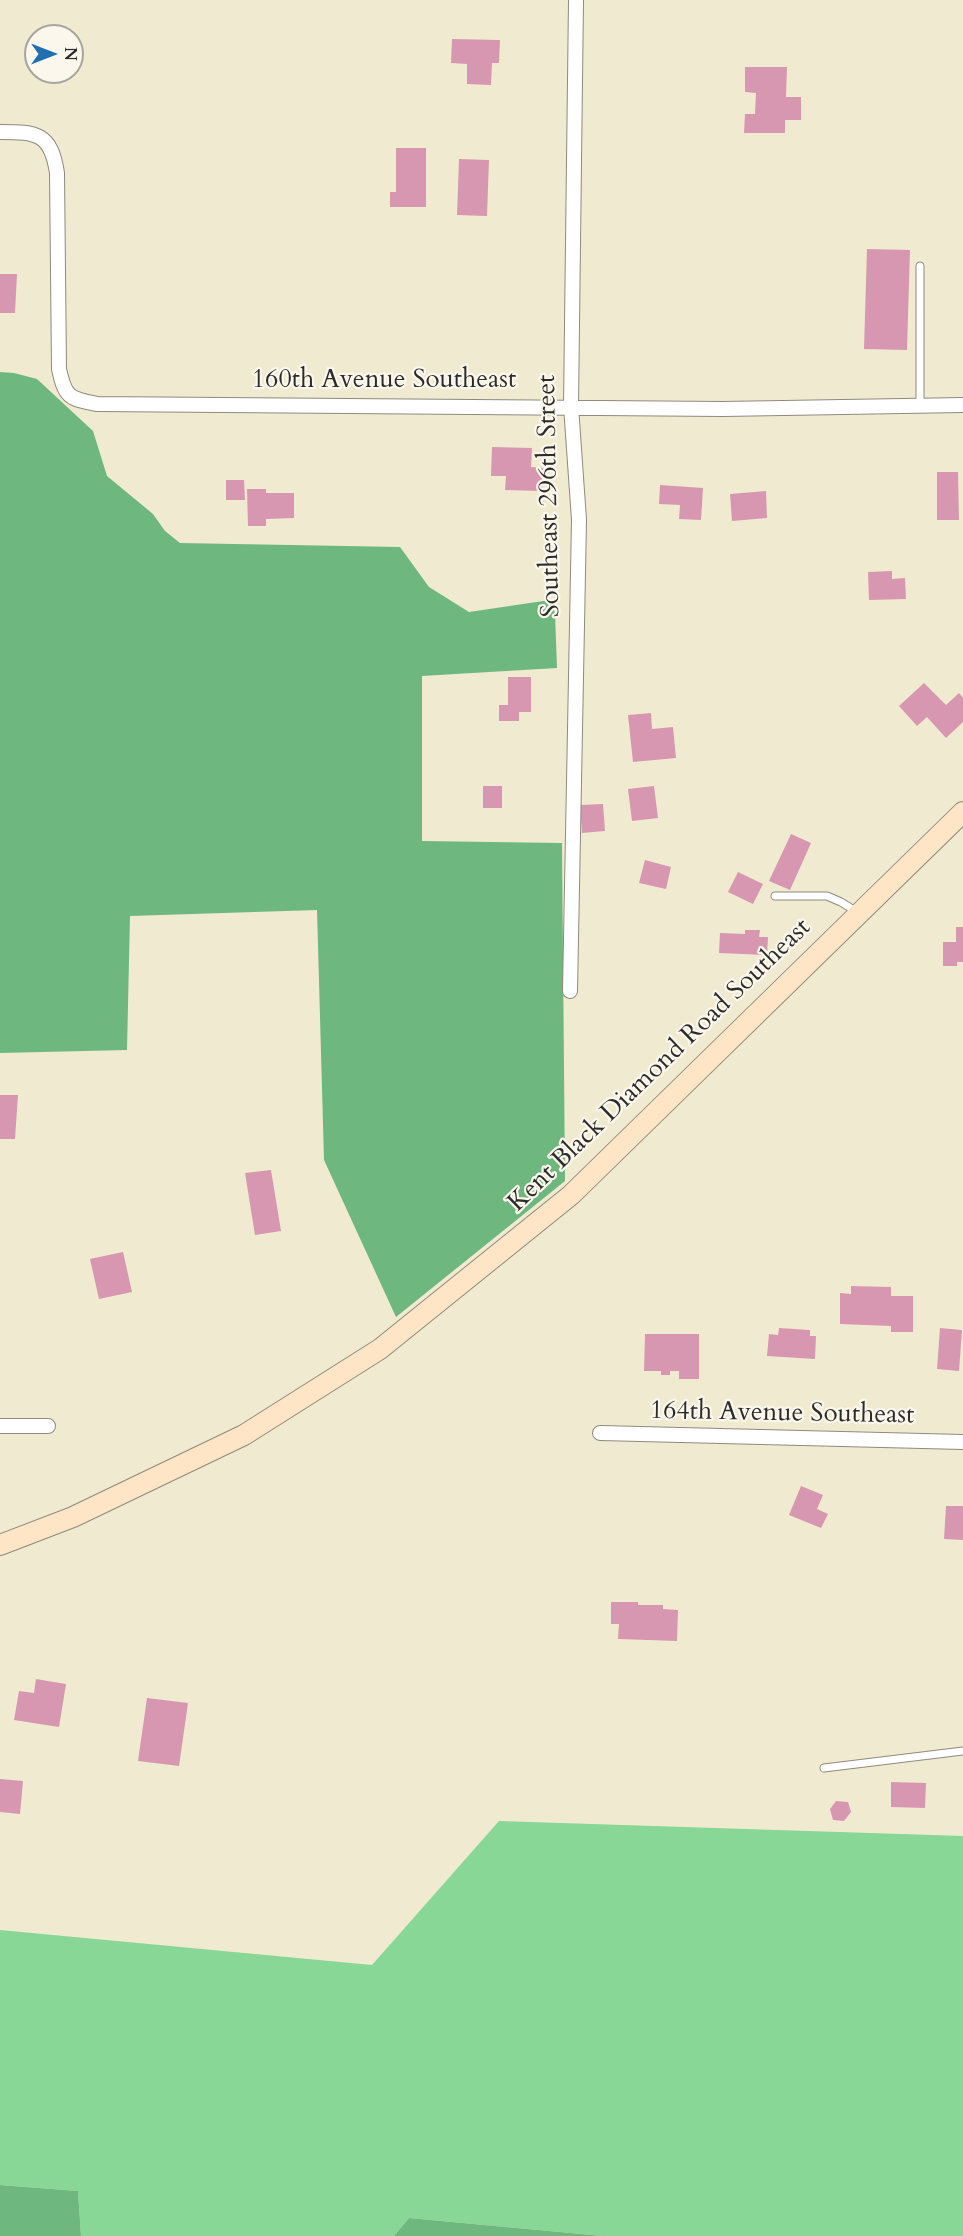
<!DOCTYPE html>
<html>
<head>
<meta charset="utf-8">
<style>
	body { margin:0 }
	#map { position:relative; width:963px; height:2236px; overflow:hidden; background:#f0ead1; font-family:Cardo,serif }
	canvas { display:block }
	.north { position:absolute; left:24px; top:24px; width:60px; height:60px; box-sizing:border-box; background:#fbf7ec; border:2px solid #a8a59f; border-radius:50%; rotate:90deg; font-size:16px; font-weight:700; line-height:24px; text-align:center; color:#2b2b2b }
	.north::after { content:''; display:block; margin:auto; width:21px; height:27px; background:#1f6fb2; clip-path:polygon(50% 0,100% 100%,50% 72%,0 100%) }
</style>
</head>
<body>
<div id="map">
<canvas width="963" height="2236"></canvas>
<div class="north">N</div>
</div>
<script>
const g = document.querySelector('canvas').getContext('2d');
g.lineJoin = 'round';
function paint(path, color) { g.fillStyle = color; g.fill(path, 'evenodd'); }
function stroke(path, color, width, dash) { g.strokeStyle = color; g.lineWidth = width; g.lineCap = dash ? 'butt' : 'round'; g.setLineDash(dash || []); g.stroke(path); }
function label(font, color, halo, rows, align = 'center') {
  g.font = font + ' Cardo,serif'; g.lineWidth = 4.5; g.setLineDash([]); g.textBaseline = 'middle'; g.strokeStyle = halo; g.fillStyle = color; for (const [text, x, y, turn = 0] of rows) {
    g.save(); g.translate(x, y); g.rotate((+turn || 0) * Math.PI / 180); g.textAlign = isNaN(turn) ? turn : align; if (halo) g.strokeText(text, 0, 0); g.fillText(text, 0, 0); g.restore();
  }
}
paint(new Path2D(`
	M499,1821l464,15v400h-360l-194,-18 -15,18h-313l-3,-45 -78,-6v-255l372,35z`), '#88d797');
paint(new Path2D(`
	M0,372l14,1 23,6 56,52 14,45 46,38 12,17 15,12 220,4 29,40 40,25 81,-12 5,13 2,55 -135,8v165l140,2 3,338 -169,136 -72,-157 -7,-250 -187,6 -3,134 -127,3z
	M0,2185l78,6 3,45h-81z
	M409,2218l194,18h-209z`), '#6eb880');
paint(new Path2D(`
	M452,39l48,1 -1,23h-7l-1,22 -24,-1v-20l-16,-1z
	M745,67h42l-1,30h15v23h-16v13h-41l1,-19h10l1,-21 -11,-1z
	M396,148h30v59h-36v-15h6z
	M459,159l30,1 -2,56 -30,-1z
	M867,249l43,1 -3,100 -43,-1z
	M0,274h17l-2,39h-15z
	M492,447l40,1 -1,19 12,1 -1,23 -37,-1 1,-14h-15z
	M937,472h21l1,48h-22z
	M226,480h18l1,20h-19z
	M660,485l43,3 -2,32 -22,-1 1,-14 -21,-1z
	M247,489h19v4h28v25l-28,1v7h-18z
	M766,491l1,27 -35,3 -2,-27z
	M892,571v8l13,-1 1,21 -37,1 -1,-28z
	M508,677h23v35h-12v9h-20v-16h9z
	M924,683l22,22 13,-12 4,5v24l-17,16 -19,-21 -10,9 -18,-20z
	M651,713l1,16 21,-2 3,31 -43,4 -5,-47z
	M483,786h19v22h-19z
	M654,786l4,32 -26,3 -4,-32z
	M603,804l2,27 -23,2 -2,-28z
	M791,834l20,9 -21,47 -21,-9z
	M645,860l26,7 -5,22 -27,-6z
	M738,872l25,12 -10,20 -25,-12z
	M956,927h7v35h-6v4h-14v-24h13z
	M745,930h15l-1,7h9l-1,18 -48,-2 1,-20 25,1z
	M0,1095h18l-3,44h-15z
	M271,1170l10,61 -26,4 -10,-62z
	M123,1252l9,40 -33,7 -9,-40z
	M851,1286l40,1v9h22v36h-22v-6l-51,-2v-31l11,1z
	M779,1328l31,2v6h6l-1,23 -48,-3 2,-22 9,1z
	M940,1328l22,2 -3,41 -22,-2z
	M645,1334h54v45h-20v-8h-9v4h-9v-4h-17z
	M801,1486l22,9 -6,14 11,5 -7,14 -32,-13z
	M946,1506h17v34l-19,-1z
	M611,1602h27v3h25v4l15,1 -1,31 -59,-2 1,-15h-8z
	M36,1679l30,5 -7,43 -45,-7 5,-29 15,2z
	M147,1698l41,5 -9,63 -41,-5z
	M0,1779l23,2 -3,33 -20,-2z
	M891,1782l35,1 -1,25 -34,-1z
	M836,1801l12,1 3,10 -7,9 -11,-1 -3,-11z`), '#d897b1');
const lane = new Path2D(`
	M920,266v140
	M775,896h52l14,6 16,10
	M824,1768l139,-17`);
const street = new Path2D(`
	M0,132c37,0 51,1 57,41l2,196c6,28 10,30 38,35l626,5 240,-4
	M570,991l9,-471 -8,-114 5,-406
	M0,1426h48
	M600,1433l363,9`);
const secondary = new Path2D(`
	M0,1545l73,-28 171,-82 136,-86 191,-154 392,-383`);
stroke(lane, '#8e8a7e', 9);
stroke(street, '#8e8a7e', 16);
stroke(secondary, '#8e8a7e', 22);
stroke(lane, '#fff', 7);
stroke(street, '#fff', 14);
stroke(secondary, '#fde5c5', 20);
label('26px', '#2b2b2b', '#fbf7ec', [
	["160th Avenue Southeast",384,381],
	["Southeast 296th Street",550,496,-91],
	["Kent Black Diamond Road Southeast",660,1066,-44],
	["164th Avenue Southeast",782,1414,1]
]);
</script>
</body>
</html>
